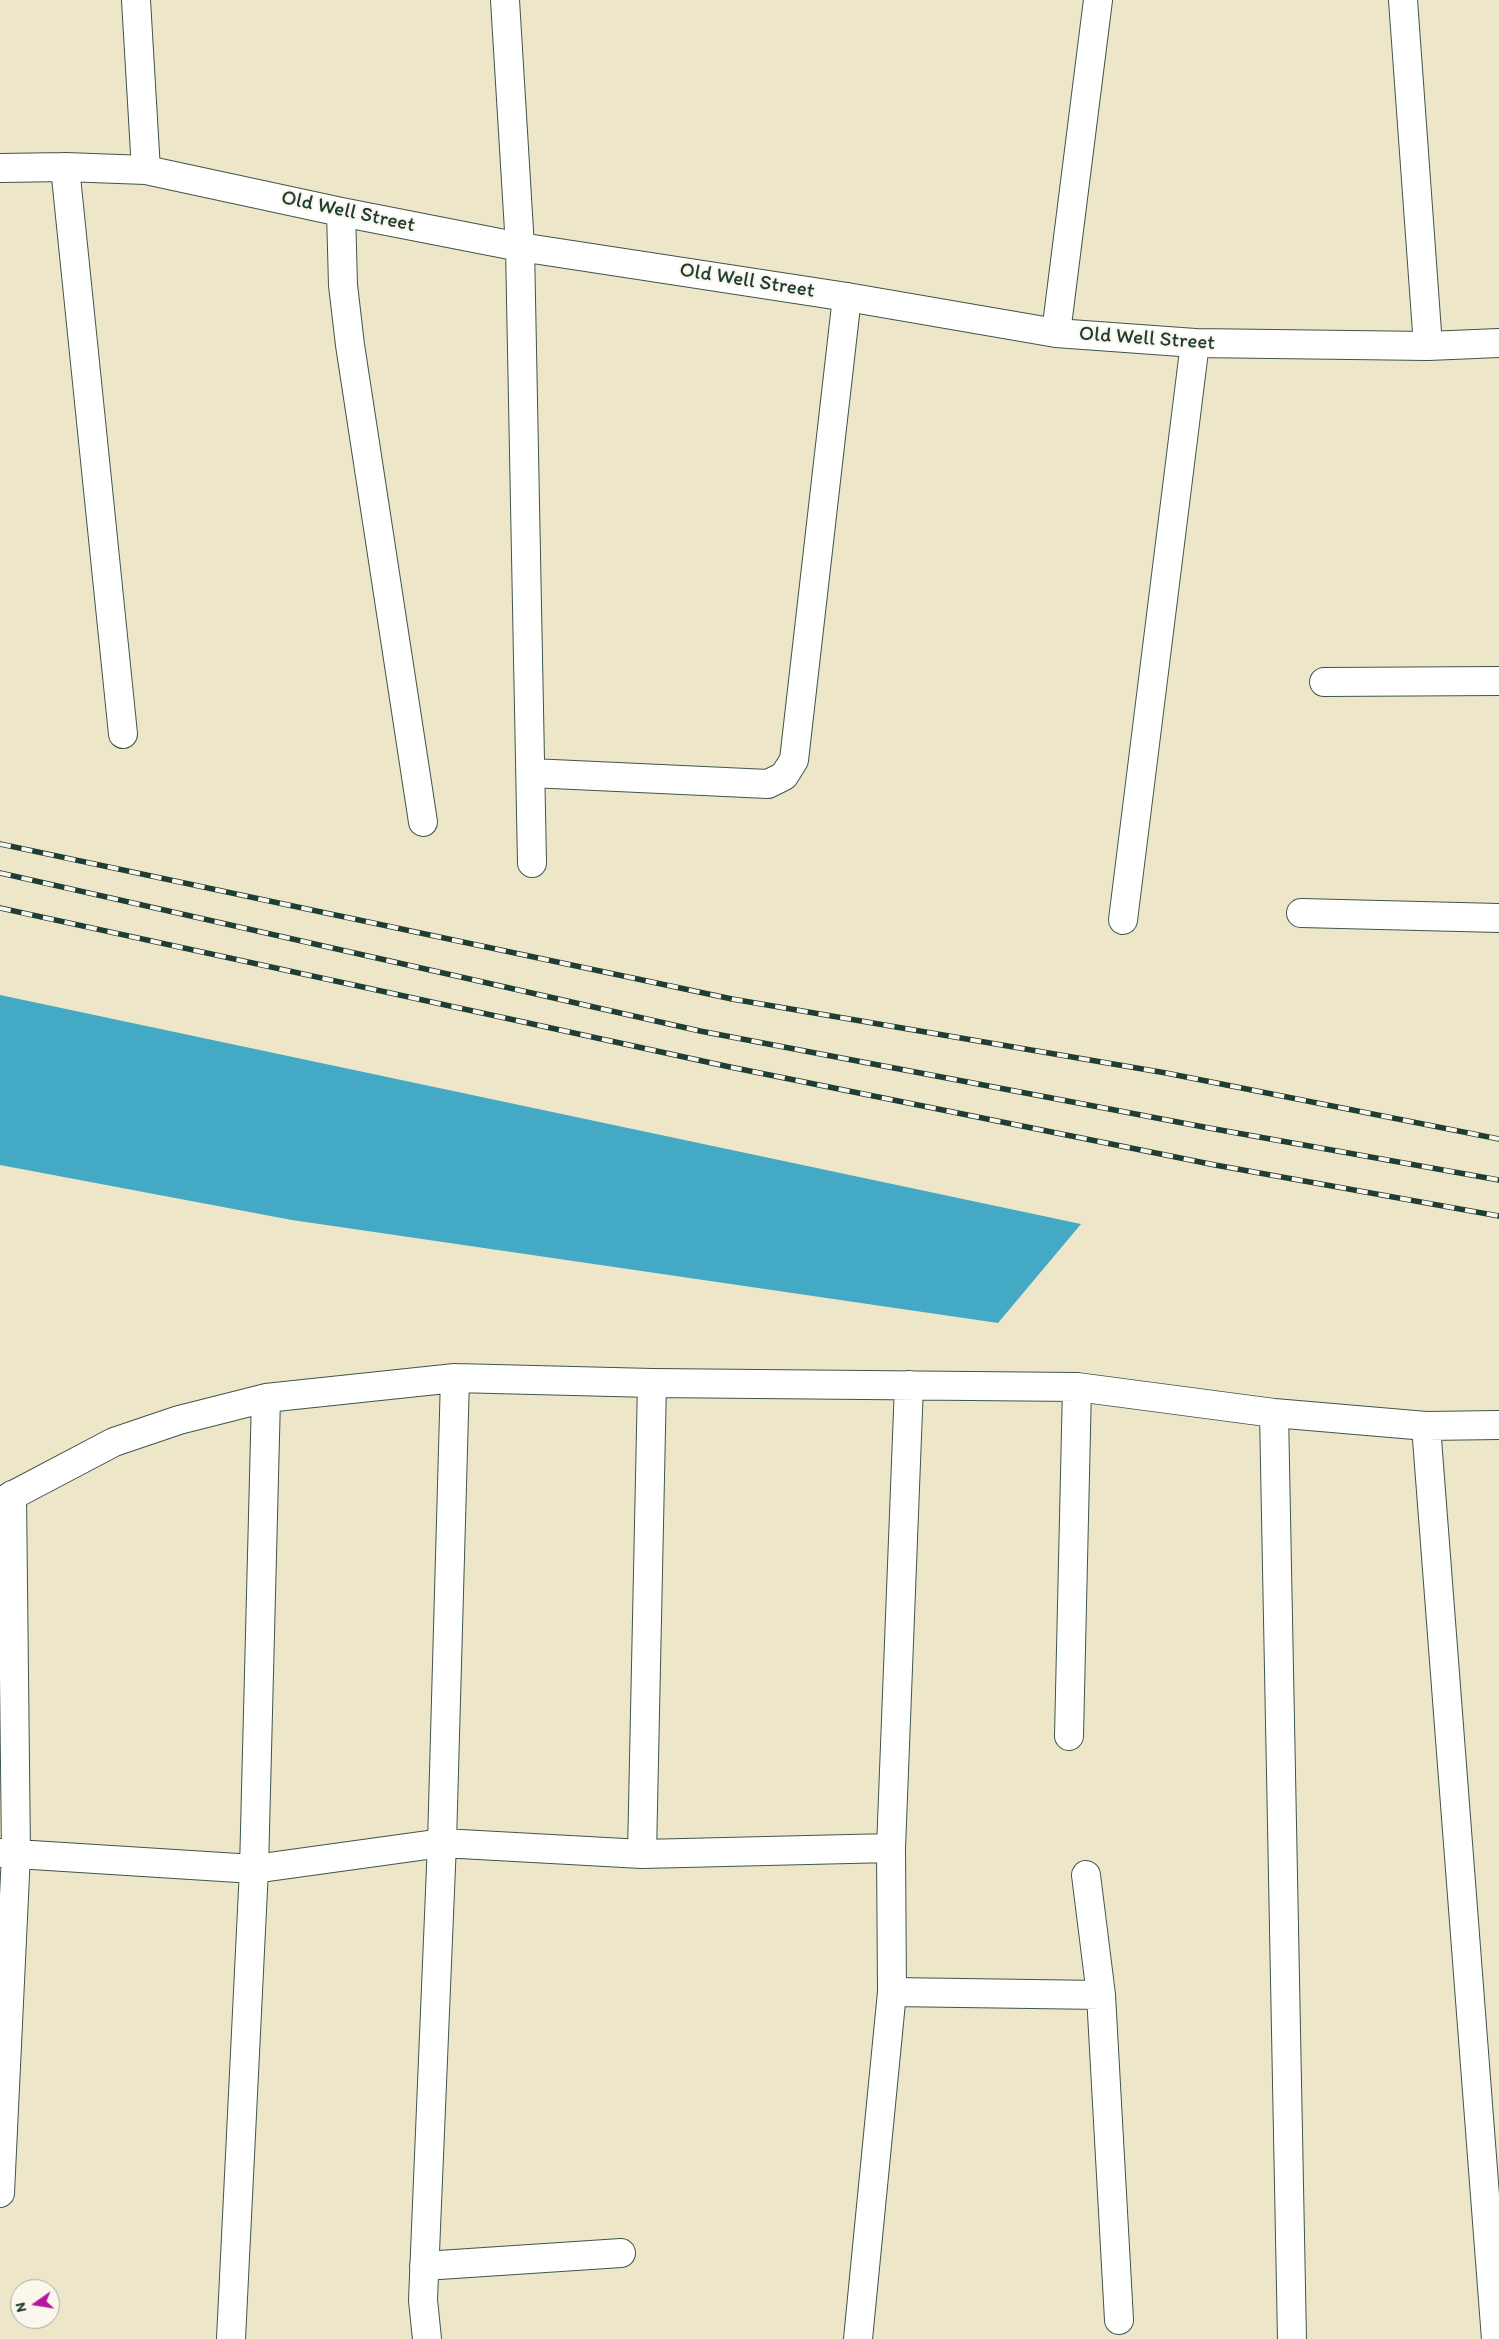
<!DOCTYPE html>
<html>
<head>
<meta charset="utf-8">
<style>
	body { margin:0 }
	#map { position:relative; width:1499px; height:2339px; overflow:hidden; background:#eee6c9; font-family:Itim,sans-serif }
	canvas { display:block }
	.north { position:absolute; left:10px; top:2279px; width:50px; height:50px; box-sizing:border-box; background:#fbf7ec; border:1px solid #a3ada2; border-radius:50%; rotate:257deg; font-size:14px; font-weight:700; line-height:20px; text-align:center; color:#1f3d34 }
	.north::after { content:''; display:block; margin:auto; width:18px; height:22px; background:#b5179e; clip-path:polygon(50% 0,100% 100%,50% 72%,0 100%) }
</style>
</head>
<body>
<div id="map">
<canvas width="1499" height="2339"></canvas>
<div class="north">N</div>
</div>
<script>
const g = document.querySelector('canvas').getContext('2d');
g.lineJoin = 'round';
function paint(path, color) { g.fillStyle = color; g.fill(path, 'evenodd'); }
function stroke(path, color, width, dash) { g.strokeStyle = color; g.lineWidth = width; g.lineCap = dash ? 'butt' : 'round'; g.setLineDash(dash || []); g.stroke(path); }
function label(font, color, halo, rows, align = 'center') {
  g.font = font + ' Itim,sans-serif'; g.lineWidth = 4.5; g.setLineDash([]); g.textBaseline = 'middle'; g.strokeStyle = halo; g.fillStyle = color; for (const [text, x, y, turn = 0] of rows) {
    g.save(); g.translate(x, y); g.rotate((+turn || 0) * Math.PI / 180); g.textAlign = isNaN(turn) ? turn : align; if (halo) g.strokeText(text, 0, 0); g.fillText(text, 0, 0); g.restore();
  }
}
paint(new Path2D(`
	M0,995l1081,229 -83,99 -706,-103 -292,-55z`), '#44a9c4');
const minor = new Path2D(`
	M136,0l10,170
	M505,0l15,247 12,616
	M1403,0l25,346
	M65,167l58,567
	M0,168l65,-1 81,3 195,42 179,35 327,50 209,36 139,10 233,3 71,-3
	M341,212l2,73 7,60 73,477
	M1056,333l42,-333
	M1324,682l175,-1
	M531,773l237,11 16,-8 10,-16 53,-463
	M1301,913l198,5
	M1123,920l72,-577
	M1274,1413l18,926
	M1426,1426l70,913
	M0,1502l114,-60 65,-22 87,-22 189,-20 197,5 425,4 197,26 152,13 73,-1
	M1069,1736l8,-349
	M0,1853l254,16 188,-26 200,11 249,-6
	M642,1854l10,-471
	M1086,1875l15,120
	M892,1992l209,3 18,325
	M0,2193l16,-339 -4,-359
	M424,2266l197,-13
	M231,2339l23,-470 12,-471
	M427,2339l-4,-39 19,-457 13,-465
	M858,2339l34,-347 -1,-144 18,-463`);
stroke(minor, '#3e564a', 30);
stroke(minor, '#fff', 28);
const rail = new Path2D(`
	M0,844l732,155 434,74 333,66
	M0,873l700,158 509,97 290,52
	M0,908l730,159 485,98 284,51`);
stroke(rail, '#1f3d34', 5.5);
stroke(rail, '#fbf7ec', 4, [11]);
label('21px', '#1f3d34', '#fbf7ec', [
	["Old Well Street",348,212,12],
	["Old Well Street",747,281,9],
	["Old Well Street",1147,339,4]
]);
</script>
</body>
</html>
